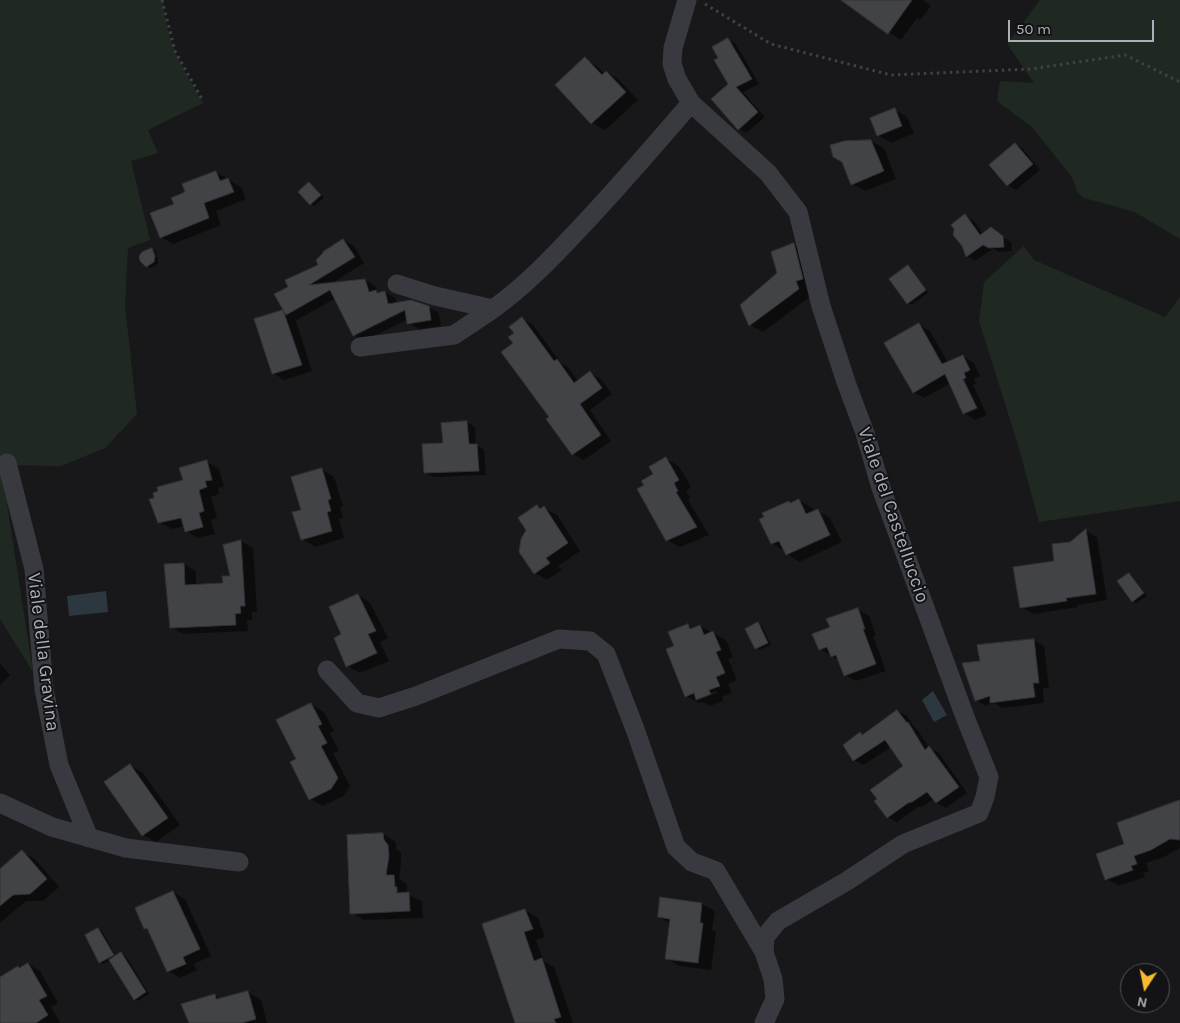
<!DOCTYPE html>
<html>
<head>
<meta charset="utf-8">
<style>
	body { margin:0 }
	#map { position:relative; width:1180px; height:1023px; overflow:hidden; background:#18181a; font-family:Karla,sans-serif }
	canvas { display:block }
	.north { position:absolute; left:1120px; top:963px; width:50px; height:50px; box-sizing:border-box; background:#131315; border:1px solid #4f5157; border-radius:50%; rotate:191deg; font-size:14px; font-weight:700; line-height:20px; text-align:center; color:#aaafba }
	.north::after { content:''; display:block; margin:auto; width:18px; height:22px; background:#f9ba31; clip-path:polygon(50% 0,100% 100%,50% 72%,0 100%) }
	.scale { position:absolute; left:1008px; top:20px; width:146px; height:22px; box-sizing:border-box; border:2px solid #aaafba; border-top:0; padding-left:6px; font-size:15px; line-height:18px; white-space:nowrap; color:#aaafba; -webkit-text-stroke:4px #131315; paint-order:stroke }
</style>
</head>
<body>
<div id="map">
<canvas width="1180" height="1023"></canvas>
<div class="north">N</div>
<div class="scale">50 m</div>
</div>
<script>
const g = document.querySelector('canvas').getContext('2d');
g.lineJoin = 'round';
function paint(path, color) { g.fillStyle = color; g.fill(path, 'evenodd'); }
function stroke(path, color, width, dash) { g.strokeStyle = color; g.lineWidth = width; g.lineCap = dash ? 'butt' : 'round'; g.setLineDash(dash || []); g.stroke(path); }
function label(font, color, halo, rows, align = 'center') {
  g.font = font + ' Karla,sans-serif'; g.lineWidth = 4; g.setLineDash([]); g.textBaseline = 'middle'; g.strokeStyle = halo; g.fillStyle = color; for (const [text, x, y, turn = 0] of rows) {
    g.save(); g.translate(x, y); g.rotate((+turn || 0) * Math.PI / 180); g.textAlign = isNaN(turn) ? turn : align; if (halo) g.strokeText(text, 0, 0); g.fillText(text, 0, 0); g.restore();
  }
}
paint(new Path2D(`
	M0,0h163c3,43 19,66 40,103l-55,27 10,23 -27,8 19,79 -22,8 -3,58 12,108 -32,34 -44,18 -60,-1 32,207 -33,-53z
	M1040,0h140v239l-45,-27 -51,-14 -6,-5 -6,-16 -40,-50 -35,-26 3,-20 34,2 -27,-39z
	M1024,246l10,14 131,57 15,-20v204l-141,21 -21,-77 -39,-124 5,-39z`), '#202921');
paint(new Path2D(`
	M106,591l2,21 -39,4 -2,-20z
	M933,691l14,24 -13,7 -12,-22z`), '#2d373f');
paint(new Path2D(`
	M858,0h65l8,6 -11,14 -3,-2 -16,22 -48,-32z
	M728,39l8,5 23,40 -16,8 22,25 -19,16 -7,-4 -9,-44 -10,-27z
	M585,59l12,7 8,8 2,-2 12,8 19,20 -33,30 -13,-7z
	M895,110l12,7 7,16 -23,10 -13,-8z
	M871,141l13,7 12,31 -31,12 -13,-7z
	M1015,145l8,4 17,21 -24,20 -8,-5z
	M216,172l25,15 5,12 -30,12 5,14 -48,19 -12,-7 14,-32z
	M310,184l14,14 -10,8 -4,-2z
	M966,216l8,5 9,13h16l12,8 1,9 -13,1 -6,-3 -18,12 -8,-5 -12,-27z
	M343,240l11,6 10,17 -33,21 34,-4 10,6 2,6 3,2 5,-2 10,6 2,6 31,3 11,6 2,13 -22,3 -11,-6v-4l-44,22 -10,-6 -18,-37 -39,22 -2,-2 17,53 -28,9 -11,-7 -17,-53 29,-10 4,-22 31,-23z
	M794,245l13,7 4,44 -48,36 -13,-7z
	M152,249l3,2 3,8v5l-7,4 -4,-2z
	M908,267l4,2 16,24 -16,12 -4,-2z
	M522,319l11,6 28,38 7,4 10,14 12,-8 11,6 11,15 -22,16 21,31 -27,19 -11,-6 -25,-35 3,-1 -36,-75v-10z
	M919,325l11,6 18,32 15,-7 11,7 6,13 -6,3 2,5 -3,1 14,30 -12,5 -11,-7 -13,-30 -27,15 -11,-6z
	M467,422l8,5 1,18 8,5 2,25 -53,2 -8,-4 19,-29 -1,-20z
	M666,459l13,7 12,21 -5,4 4,7 -2,2 21,35 -29,12 -13,-7 -21,-55z
	M207,462l12,7 5,18 -6,1 1,6 -8,3 6,21 -6,2 4,14 -17,4 -12,-7 -2,-5 -12,3 -13,-7 25,-41z
	M322,469l12,8 9,29 -3,1 3,11 -4,1 5,19 -29,9 -13,-8v-29z
	M799,500l13,8 2,4 4,-1 12,7 12,24 -43,20 -27,-19 17,-41 3,2z
	M537,507l5,2 2,-1 13,7 23,36 -22,15 4,4 -15,10 -12,-7 -7,-43z
	M1086,531l11,6 10,63 -29,5v2l-45,7 -12,-7 49,-64z
	M241,541l12,7 4,64h-5v8h-5l1,11 -65,3 -12,-7 13,-63 12,7v14l28,-1 7,-7z
	M1129,574l3,2 15,20 -11,7 -4,-2z
	M358,595l12,8 18,35 -8,4 9,19 -29,12 -13,-7 -4,-31z
	M858,610l11,6 7,19 -3,1 13,35 -30,10 -11,-6 -5,-14 -20,-12 12,-21z
	M758,624l4,2 9,19 -12,5 -3,-2z
	M688,625l6,4 6,-3 26,14 7,17 -5,2 9,21 -9,4 4,9 -10,4 1,4 -13,5 -8,-4 -3,1 -13,-7 -11,-50zM716,691l1,2 -16,6 -2,-2z
	M1034,640l10,6 5,42h-6l1,15 -42,5 -8,-5 -8,3 -10,-6 5,-38z
	M0,664l10,11 -10,10z
	M311,704l13,8 10,19 -4,2 9,18 -6,2 17,33 -6,10 -21,10 -13,-7 -13,-39z
	M897,711l10,5 7,11 3,2 12,19 10,5 28,40 -21,15 -9,-5 -3,-4 -12,8h-4l-21,15 -9,-5 17,-50 -14,-20 -28,18 -9,-5 6,-26 3,1z
	M130,765l13,8 37,52 -24,17 -13,-7z
	M1180,798v50l-16,9 -18,6 3,8 -6,2 2,4 -26,9 -13,-7 20,-34z
	M383,834l13,8v7l5,4v11l-2,15 8,5v10l15,7 1,17 -59,2 -12,-7z
	M22,852l13,7 24,28 -16,14h-17l-26,22v-49z
	M173,892l12,7 26,57 -17,8 3,6 -17,8 -12,-7 -19,-40 -4,-3z
	M661,899l41,5 13,7 -3,19 4,2 -5,38 -32,-4 -13,-8 5,-34 -12,-7z
	M525,910l13,8 7,19 -9,3 8,21 10,6 19,56h-57z
	M98,929l4,2 14,25 5,-3 4,2 24,39 -11,7 -3,-2 -24,-39 -8,4 -3,-2z
	M28,964l12,7 18,32 -7,4 9,15 -1,1h-56l-3,-4v-40z
	M248,992l13,8 6,23h-76l24,-27 6,3z`), '#0007');
const building = new Path2D(`
	M841,0h71l-24,34z
	M728,38l24,41 -16,8 22,25 -20,18 -27,-31 17,-15 -14,-24 4,-2 -6,-11z
	M585,57l17,18 4,-4 20,21 -35,32 -36,-39z
	M895,108l7,18 -25,10 -7,-18z
	M871,140l13,31 -33,14 -9,-23 -9,-5 -3,-12 14,-4z
	M1015,143l18,21 -26,22 -18,-21z
	M216,171l4,10 8,-3 6,14 -30,11 5,15 -49,20 -10,-25 24,-9 -3,-6 14,-6 -3,-8z
	M309,182l12,13 -11,10 -12,-13z
	M965,214l15,21 11,-8 12,9 1,11 -15,1 -6,-3 -17,12 -4,-11 -9,-11 1,-6 -3,-4z
	M343,239l12,18 -46,28 56,-6 4,13 7,-2 1,3 8,-2 3,13 23,-4 18,6 2,14 -24,4 -2,-14 -52,26 -23,-46 -44,25 -12,-21 14,-7 -3,-7 33,-15 -2,-5 7,-7v-1z
	M794,243l9,36 -7,2 3,8 -50,37 -9,-21 37,-32 -6,-21z
	M152,248l3,8 -1,6 -8,5 -6,-6 -1,-5 3,-4z
	M908,265l18,25 -19,14 -18,-25z
	M283,310l19,55 -30,9 -18,-55z
	M522,317l32,44 3,-2 17,24 16,-12 12,17 -22,16 21,31 -29,20 -26,-36 3,-2 -48,-65 12,-9 -5,-6 6,-4 -5,-6z
	M919,323l23,41 21,-9 7,15 -6,3 2,5 -3,1 14,29 -14,6 -18,-40 -32,19 -29,-50z
	M467,421l2,23h8l2,27 -55,2 -2,-29 21,-1 -2,-20z
	M666,457l13,23 -5,3 4,8 -2,1 21,35 -31,14 -29,-52 7,-4 -3,-4 12,-7 -4,-7z
	M207,460l5,20 -7,1 2,6 -8,3 5,21 -5,2 4,14 -18,5 -4,-14 -23,5 -9,-24 5,-1 -1,-5 5,-2 -1,-4 26,-7 -4,-12z
	M322,468l9,31 -3,1 3,11 -4,1 5,19 -31,9 -9,-28 9,-2 -10,-33z
	M799,499l7,15 12,-5 12,26 -44,20 -7,-14 -8,3 -12,-25 5,-2 -2,-4 27,-12 1,2z
	M537,505l3,4 4,-3 24,37 -22,15 4,5 -16,11 -15,-22 2,-13 5,-9 -8,-12z
	M1086,529l10,65 -30,4 1,3 -47,7 -7,-41 41,-6 -2,-17 18,-2z
	M241,540l4,66h-5l1,7 -6,1 1,11 -66,3 -6,-64 20,-1 1,22 38,-2 -1,-7h8l-7,-31z
	M1129,573l15,20 -12,9 -15,-21z
	M358,594l18,37 -8,3 9,19 -31,14 -12,-29 7,-4 -12,-27z
	M858,608l7,21h-2l13,35 -32,12 -8,-21 -5,2 -4,-10 -8,3 -7,-16 18,-7 -4,-8z
	M758,622l10,21 -13,6 -10,-20z
	M688,624l2,5 10,-4 4,10 9,-4 8,19 -5,2 9,21 -9,4 4,9 -11,4 2,4 -15,6 -2,-7 -9,4 -19,-48 8,-3 -6,-14z
	M1034,639l5,44h-6l2,14 -45,6v-7l-15,5 -13,-38 18,-2 -3,-16z
	M311,703l11,21 -4,2 9,17 -6,3 17,32 -7,11 -22,11 -19,-38 6,-3 -20,-39z
	M897,710l10,13 1,-1 17,28 4,-4 30,41 -23,16 -9,-11 -15,10 -4,1 -21,15 -13,-17 3,-2 -7,-9 33,-24 -18,-26 -32,21 -10,-16 17,-13 2,3z
	M130,764l38,54 -26,18 -38,-54z
	M1180,800v40l-10,-1 -19,11 -17,6 3,8 -6,2 2,4 -28,10 -9,-26 28,-10 -7,-21z
	M383,833l1,7 4,5 1,11 -3,19h8l1,12h2v6l12,-1 1,19 -60,3 -3,-79z
	M22,850l25,29 -17,15 -17,1 -13,11v-37z
	M173,891l27,58 -17,8 3,7 -19,8 -20,-44 -3,1 -9,-21z
	M660,897l42,6 -2,20h3l-5,40 -33,-4 5,-40 -12,-2z
	M525,909l8,20 -9,3 10,29 8,-3 19,59 -7,2 2,4h-41l-33,-99z
	M98,928l16,27 -15,8 -14,-28z
	M121,952l25,40 -12,8 -25,-40z
	M28,963l19,33 -8,4 9,15 -12,8h-36v-46l18,-11 1,2z
	M248,991l8,28 -14,4h-53l-8,-19 34,-10 1,5z`);
paint(building, '#424347');
stroke(building, '#323236', 1);
stroke(new Path2D(`
	M162,0l13,51 27,48
	M705,4l66,40 120,31 140,-6 94,-14 55,27`), '#3f4147', 3, [2.5, 4]);
stroke(new Path2D(`
	M687,0l-14,48 -1,16 5,15 14,24 77,70 30,39 23,94 26,79 18,48 16,55 84,229 24,60 -4,20 -6,16 -76,31 -56,37 -69,40 -13,16 -1,15 9,27 2,20 -11,24
	M397,284l38,12 58,13c32,-23 59,-51 86,-80 39,-41 75,-83 112,-126
	M360,347l94,-12 39,-26
	M7,463l27,106 10,120 15,76 30,73
	M327,670l30,33 22,5 37,-12 143,-57 31,2 16,13 29,75 41,118 16,15 24,9 48,81
	M0,803l52,24 74,21 113,14`), '#393a3f', 19);
label('19px', '#aaafba', '#131315', [
	["Viale del Castelluccio",893,515,71],
	["Viale della Gravina",43,652,83]
]);
</script>
</body>
</html>
